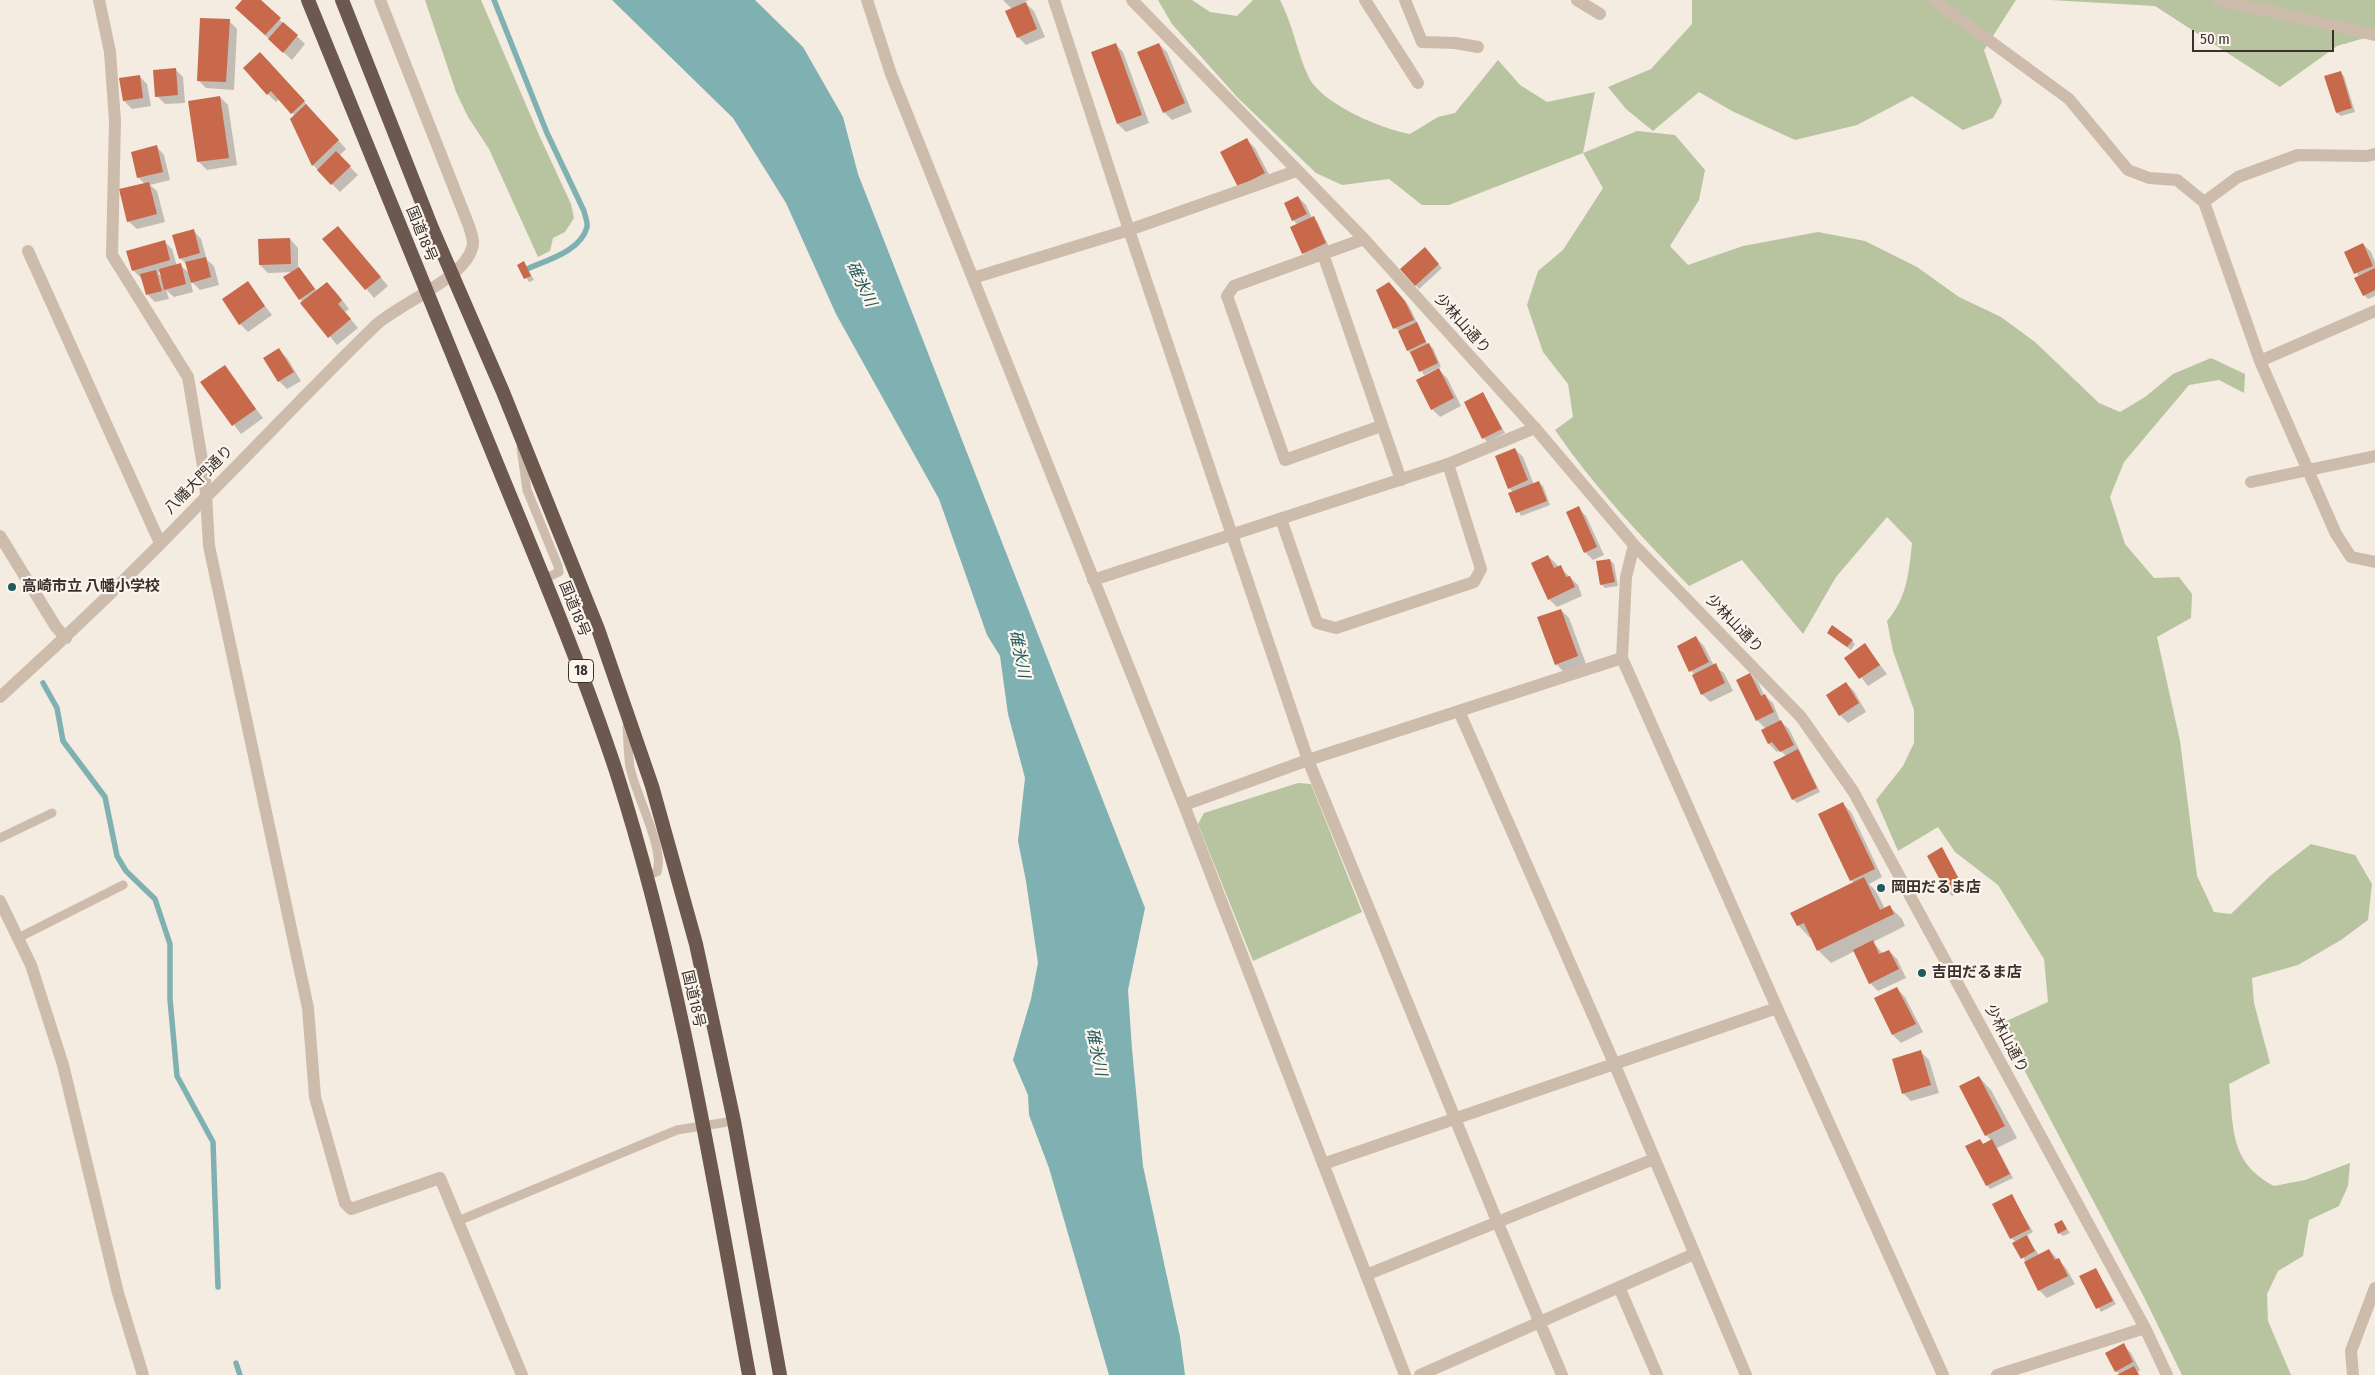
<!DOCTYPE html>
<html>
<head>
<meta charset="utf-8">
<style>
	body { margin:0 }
	#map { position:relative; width:2375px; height:1375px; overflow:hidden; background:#f4ebe1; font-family:"Fira Sans Condensed",sans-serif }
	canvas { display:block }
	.scale { position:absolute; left:2192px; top:30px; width:142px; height:22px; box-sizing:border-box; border:2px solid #3b302b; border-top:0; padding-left:6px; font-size:15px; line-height:18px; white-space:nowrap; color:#3b302b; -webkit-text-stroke:4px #fbf5ee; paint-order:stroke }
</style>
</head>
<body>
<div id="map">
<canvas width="2375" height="1375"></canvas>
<div class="scale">50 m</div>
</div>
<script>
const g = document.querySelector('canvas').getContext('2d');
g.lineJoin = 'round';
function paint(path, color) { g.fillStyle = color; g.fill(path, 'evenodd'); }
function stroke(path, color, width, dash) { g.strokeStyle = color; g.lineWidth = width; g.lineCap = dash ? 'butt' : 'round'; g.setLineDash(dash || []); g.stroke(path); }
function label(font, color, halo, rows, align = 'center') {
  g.font = font + ' "Fira Sans Condensed","Noto Sans JP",sans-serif'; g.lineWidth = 4.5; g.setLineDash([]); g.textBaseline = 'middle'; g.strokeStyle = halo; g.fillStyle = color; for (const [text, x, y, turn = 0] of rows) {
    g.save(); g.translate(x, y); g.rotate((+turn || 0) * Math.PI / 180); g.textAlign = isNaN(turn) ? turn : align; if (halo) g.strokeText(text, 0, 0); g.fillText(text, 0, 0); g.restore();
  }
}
paint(new Path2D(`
	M425,0h56l58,135 32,69 3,14 -9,14 -12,6 -3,13 -12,6 -49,-108 -21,-32 -12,-25z
	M1158,0h34l18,12 27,4 16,-16h27c13,25 17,52 28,76 13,28 74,53 102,58l28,-17 17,-4 43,-53 22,25 27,17 48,-10 -12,61 54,-22 38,4 30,35 -6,30 -29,46 18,19 55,-19 75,-14 47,9 52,26 42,30 42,20 34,25 64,61 21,9 25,-15 28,-23 38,-16 34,16 -1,19 -25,-13 -30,5 -65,77 -14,35 15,47 29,34 25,-1 13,17 -1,24 -34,19 23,104 17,135 17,36 17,2 39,-38 41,-32 44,11 17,29 -4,36 -27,20 -43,25 -46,13 2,25 16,60 -41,21c5,45 0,78 45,102l31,-6 45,-17 -2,23 -9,20 -30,14 -6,36 -25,15 -11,23 1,27 23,54h-109l-38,-78 -144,-273 48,-22 -4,-43 -46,-74 -43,-33 -17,-25 -40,24 -22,-51 27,-34 11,-23v-33l-21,-59 -6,-30c20,-23 22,-49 25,-78l-25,-26 -51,60 -33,57 -61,-74 -53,26c-48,-50 -95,-99 -134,-156l18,-13 -5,-33 -25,-32 -16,-47 11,-34 25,-21 40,-62 -20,-35 -134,52h-27l-33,-26 -47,6 -26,-12 -78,-75 -66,-74z
	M1692,0h324l-32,50 18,52 -9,16 -30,12 -51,-34 -55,29 -62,15 -63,-29 -33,-19 -46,39 -27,-22 -18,-22 43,-18 41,-45z
	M2050,0h325v35l-38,11 -57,41 -125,-81z
	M1298,783l13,1 51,128 -109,49 -55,-137 6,-11z`), '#b8c4a0');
paint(new Path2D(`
	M612,0h143l48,47 40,70 15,57 287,734 -17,82 4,59 11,117 37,171 5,38h-76l-60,-207 -20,-53 -1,-20 -15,-35 18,-61 7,-36 -12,-82 -8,-40 7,-63 -17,-64 -8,-58 -13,-21 -48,-136 -103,-185 -50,-111 -53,-85z`), '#7fb0b2');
paint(new Path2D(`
	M243,0h16l46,44 -13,16 -48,-44z
	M1003,0h26l-5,2 10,9 11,26 -19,8 -8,-8 -6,-28z
	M229,21l8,8 -3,61 -28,-2 -8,-8z
	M1115,44l8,8 26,71 -23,9 -8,-8z
	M1159,44l8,8 25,60 -20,8 -8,-8z
	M268,61l78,88 -7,7 19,19 -18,17 -27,-27 -22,-46 4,-3 -16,-17 -3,3 -8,-8z
	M175,69l8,8 2,26 -20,1 -8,-8z
	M2340,73l4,3 11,36 -14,4 -4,-3 -11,-36z
	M139,76l8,8 4,22 -19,3 -8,-8z
	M220,97l8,8 9,60 -30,5 -8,-8 -10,-60z
	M1247,140l8,8 18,34 -26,12z
	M156,146l8,9 6,25 -20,5 7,6 8,31 -28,7 -9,-8 17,-37 -7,-7z
	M1298,197l8,8 6,13 5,3 12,26 -22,10 -3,-4 -6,-28 -5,-5z
	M193,230l8,9 6,21 7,6 5,19 -19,5 -10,-10 3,12 -19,5 -8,-7 3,9 -14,3 -8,-8 -6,-16 -8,-8 31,-29 8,8 5,17 3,-1 10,9 -2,-9 -8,-7zM161,272l2,7 -5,-6z
	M346,236l42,50 -14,12 -50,-59z
	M290,239l8,9v19l19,24 10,-8 8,8 14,18 -4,3 13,16 -21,17 -37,-46 -6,-27 -26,1 -8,-8z
	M2363,244l8,8 4,10v34l-7,3 -4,-4 -5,-18 -13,-25z
	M1424,249l18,19 -23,21 -17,-20z
	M524,263l10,17 -5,2 -10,-17z
	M247,283l25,32 -24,17 -8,-8z
	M1393,287l16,19 19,39 5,3 8,19 -4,1 10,10 14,28 -21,11 -8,-8 5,-38 -1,-2 -12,6 -16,-25 -8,-19 -6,-3z
	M279,350l8,8 14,23 -14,8 -8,-8 -14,-23z
	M224,367l39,51 -22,16 -39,-51z
	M1483,393l22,40 -18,9 -3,-4z
	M1515,449l8,8 11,28 5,-2 4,3 7,19 -29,11 -11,-22 4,-1 -5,-5z
	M1578,508l8,8 18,39 -11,5 -8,-8z
	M1548,556l30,29 4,11 -25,11 -8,-8z
	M1610,560l4,4 4,22 -13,2 -4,-4z
	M1561,610l8,8 17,46 -22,8 -8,-8z
	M1828,633l24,8 3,3 -4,6z
	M1696,638l8,8 10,20 10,7 9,18 -23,11 -8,-8 -7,-19 -4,-4z
	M1865,645l22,29 -19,12 -22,-28z
	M1750,674l8,8 6,13 9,8 7,18 9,8 31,63 -23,11 -4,-4 -6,-42 -7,-7 -3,2 -8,-8 -7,-14 4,-1 -9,-9z
	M1846,683l8,8 12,21 -18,11 -8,-8z
	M1843,804l8,8 31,65 -13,7 7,7 9,18 5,-2 12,12 3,7 -32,16 10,12 6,-3 8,8 9,19 -28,13 -8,-8 -15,-32 -24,12 -13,-13 -6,-13 -2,1 -12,-13 56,-42 -3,-3z
	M1942,849l23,40 -13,7 -4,-4z
	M1897,989l8,8 18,35 -22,11 -8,-8 -17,-36z
	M1921,1052l8,8 10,33 -28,8 -8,-8z
	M1979,1077l12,13 26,48 -20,10 16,30 -23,11 -3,-4 -7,-45 3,4 9,-3 -6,-6z
	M2012,1196l21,36 -7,4 13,19 10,-5 17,18 9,16 -28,14 -8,-8 -23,-48 -5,-4z
	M2062,1222l8,11 -7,3 -4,-3z
	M2096,1269l20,35 -15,8 -20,-35z
	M2123,1345l8,8 9,17 -2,2 1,3h-19l-4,-4z`), '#0003');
stroke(new Path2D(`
	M494,0l53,133 37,78c1,5 4,11 3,16 -6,24 -40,33 -60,42
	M43,683l14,25 6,33 42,56 12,59 9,15 29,28 15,45v55l7,77 36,66 5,145
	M236,1363l4,12`), '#7fb0b2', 5.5);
paint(new Path2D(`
	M242,0h19l20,18 -16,17 -30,-27z
	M1026,2l11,27 -20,9 -12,-27z
	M200,18l30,1 -4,63 -29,-1z
	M283,22l15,13 -15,18 -15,-14z
	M1116,43l26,72 -25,9 -26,-72z
	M1159,43l26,60 -22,10 -26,-61z
	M260,52l45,49 -14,13 -20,-23 -4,4 -24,-27z
	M176,68l2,27 -23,2 -2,-27z
	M2341,71l11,37 -16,5 -12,-37z
	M140,75l3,23 -20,3 -4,-23z
	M220,96l9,62 -32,4 -9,-61z
	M306,104l33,36 -27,26 -22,-47z
	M1247,138l18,35 -27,14 -18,-35z
	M157,145l6,27 -26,6 -6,-26z
	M336,151l15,15 -20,19 -14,-15z
	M149,182l8,32 -30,8 -8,-33z
	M1298,196l9,18 -15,7 -8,-18z
	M1314,216l12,27 -24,11 -12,-27z
	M338,226l43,51 -16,13 -43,-51z
	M194,229l6,24 -21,6 -7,-24z
	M290,238l1,26 -32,1 -1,-26z
	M165,240l5,20 -38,11 -6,-20z
	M2363,243l10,23 -19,8 -10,-22z
	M1425,247l14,17 -24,22 -15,-17z
	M206,257l5,20 -20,6 -6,-21z
	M524,261l7,15 -7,3 -7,-14z
	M181,263l5,21 -22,6 -5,-21z
	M299,267l16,22 -16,11 -16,-23z
	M2375,268v22l-12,6 -9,-18z
	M156,270l6,21 -16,4 -6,-21z
	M248,281l17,25 -26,19 -17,-26z
	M327,282l15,18 -4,4 13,15 -23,19 -28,-35z
	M1389,282l16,19 9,19 -21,9 -17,-39z
	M1417,322l9,20 -19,9 -9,-20z
	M1429,343l9,20 -19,9 -9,-20z
	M279,348l15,24 -16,10 -15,-24z
	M225,365l31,44 -24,17 -32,-44z
	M1439,368l15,30 -23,12 -15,-30z
	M1483,392l19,37 -20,10 -18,-37z
	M1515,448l13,32 -20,9 -13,-33z
	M1539,481l8,20 -31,12 -8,-20z
	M1579,506l18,41 -13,6 -18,-41z
	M1548,555l6,13 7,-3 5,12 4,-1 5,11 -27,13 -17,-37z
	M1610,559l5,23 -15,3 -4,-24z
	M1561,609l17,47 -23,9 -18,-48z
	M1832,625l21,15 -6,7 -20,-14z
	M1696,636l13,26 -20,10 -12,-26z
	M1865,643l15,22 -21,14 -15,-21z
	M1716,663l9,20 -24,12 -9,-20z
	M1750,673l11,23 4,-2 9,18 -18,9 -20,-41z
	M1846,682l13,21 -20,13 -13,-21z
	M1781,720l13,25 -14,7 -8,-10 -4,2 -7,-14z
	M1798,749l19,39 -25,12 -19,-38z
	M1843,802l32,67 -25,12 -32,-67z
	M1942,847l20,38 -15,8 -20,-37z
	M1864,877l16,33 10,-5 4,9 -77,37 -13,-28 -7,3 -7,-13z
	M1873,940l6,14 10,-4 10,19 -30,15 -16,-34z
	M1897,987l19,37 -24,11 -18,-37z
	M1921,1050l10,35 -29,9 -10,-35z
	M1979,1076l26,50 -20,10 -26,-50z
	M1980,1139l3,5 9,-5 18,35 -24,12 -21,-40z
	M2012,1194l18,35 -20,10 -18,-35z
	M2062,1220l5,9 -9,5 -4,-10z
	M2027,1235l8,16 -14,8 -9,-16z
	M2049,1249l6,11 4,-2 9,18 -30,15 -14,-29z
	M2096,1268l17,33 -17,8 -17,-33z
	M2124,1343l9,19 -18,10 -10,-19z
	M2134,1366l5,9h-22z`), '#c8694b');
stroke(new Path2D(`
	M521,448l6,42 31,76 1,6 -15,7
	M627,727c1,13 1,27 3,40 5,27 35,81 27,105l-11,3
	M0,838l52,-25
	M18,938l105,-53
	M458,1221l219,-91 57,-9`), '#cdbbac', 9);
stroke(new Path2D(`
	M99,0l11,52 5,69 -3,134 76,122 17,101 4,68 99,462 7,89 30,106 6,6 89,-31 82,197
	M867,0l24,74 293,731 221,570
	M1054,0l75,230 179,530 189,461 65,154
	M1365,0l53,83
	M1405,0l17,42 33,1 23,4
	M1577,0l23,14
	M1934,0l135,99 59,71 21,8 28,2 27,22 56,159 76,173 15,23 24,5
	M2219,0l156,35
	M2204,202l34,-25 60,-22 69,1 8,-2
	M1364,239l-130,47 -7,10 58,164 96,-34
	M28,251l132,292
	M1323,254l78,226
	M973,278l156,-48 167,-59
	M2260,361l115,-50
	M2251,482l124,-26
	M1281,519l36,104 19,5 138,-46 7,-13 -33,-105
	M0,536l56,91 10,11
	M1634,545l-8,32 -4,81 155,350 166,367
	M1093,580l355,-116 87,-36
	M1459,711l155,352 132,312
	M1184,805l124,-45 314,-102
	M0,901l31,64 32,100 55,228 25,82
	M1323,1164l454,-156
	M1366,1275l288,-116
	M1619,1287l38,88
	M1420,1375l274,-121
	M1997,1375l148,-47
	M2353,1375l-2,-24 24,-63`), '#cdbbac', 12);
stroke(new Path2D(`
	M1132,0l232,239 171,189 99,117 167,172 52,74 292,537 22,47
	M0,697c71,-64 140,-131 206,-200 57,-57 112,-116 170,-172 24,-22 88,-46 96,-77 3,-7 -1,-14 -3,-22l-89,-226`), '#cdbbac', 12);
stroke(new Path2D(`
	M308,0c62,153 125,306 187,459 42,103 86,206 121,312 63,197 96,401 133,604
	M342,0l90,228 71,164 95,237 54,157 44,158 38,177 46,254`), '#6c584f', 14);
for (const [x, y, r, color] of [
	[12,587,5,"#1f5a5e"],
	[1881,888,5,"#1f5a5e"],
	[1922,973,5,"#1f5a5e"]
]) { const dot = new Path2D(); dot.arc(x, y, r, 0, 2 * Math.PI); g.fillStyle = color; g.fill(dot); stroke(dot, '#fbf5ee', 2); }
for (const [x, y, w] of [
	[581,671,25]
]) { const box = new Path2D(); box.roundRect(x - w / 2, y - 11.5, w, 23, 4); g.fillStyle = '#fbf5ee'; g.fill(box); stroke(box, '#3b302b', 1); }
label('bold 14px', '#3b302b', null, [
	["18",581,671]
]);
label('15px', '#3b302b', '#fbf5ee', [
	["国道18号",421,234,68],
	["少林山通り",1462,324,48],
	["八幡大門通り",199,480,-45],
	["国道18号",574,609,68],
	["少林山通り",1734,624,46],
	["国道18号",693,999,77],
	["少林山通り",2006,1039,62]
]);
label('bold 15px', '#3b302b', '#fbf5ee', [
	["高崎市立 八幡小学校",22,587],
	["岡田だるま店",1891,888],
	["吉田だるま店",1932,973]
], 'left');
label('italic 16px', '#1f5a5e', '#fbf5ee', [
	["碓氷川",861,284,64],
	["碓氷川",1019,654,79],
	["碓氷川",1096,1052,79]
]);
</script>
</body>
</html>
